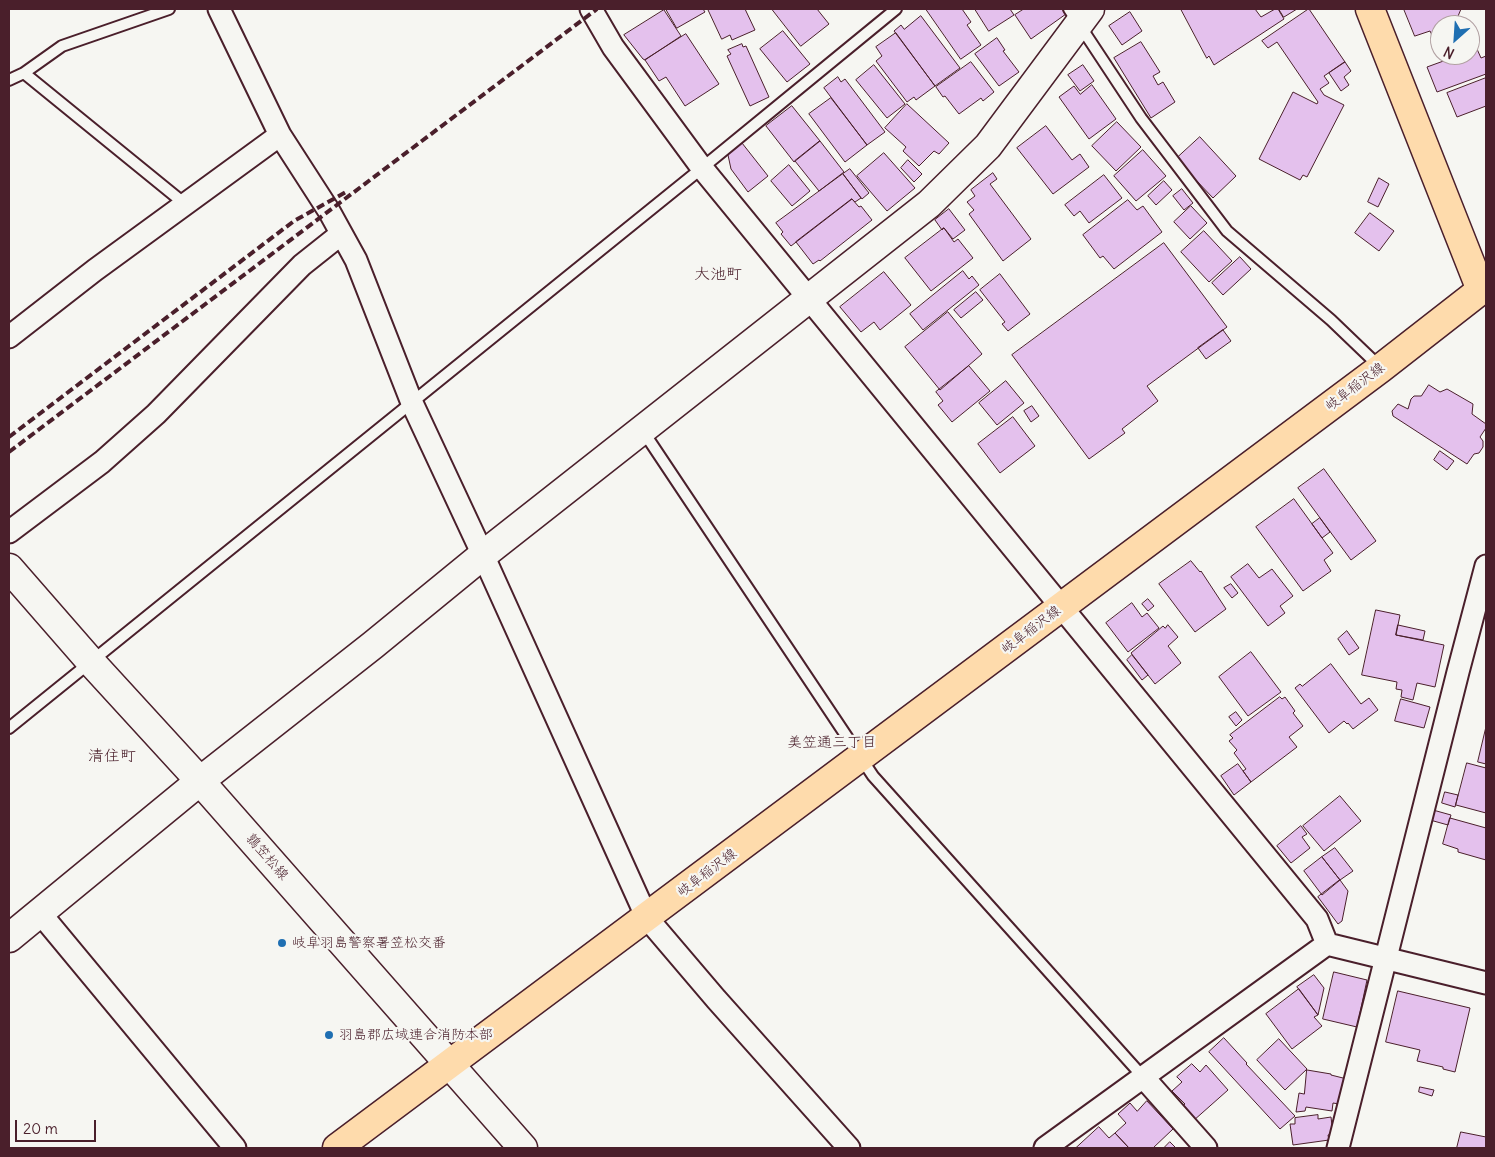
<!DOCTYPE html>
<html>
<head>
<meta charset="utf-8">
<style>
	body { margin:0 }
	#map { position:relative; width:1495px; height:1157px; overflow:hidden; background:#f6f6f2; font-family:Delius,sans-serif }
	canvas { display:block }
	.frame { position:absolute; inset:0; border:10px solid #4a1f2b; pointer-events:none }
	.north { position:absolute; left:1430px; top:15px; width:50px; height:50px; box-sizing:border-box; background:#f6f6f2; border:1px solid #b1a0a2; border-radius:50%; rotate:206deg; font-size:14px; font-weight:700; line-height:20px; text-align:center; color:#4a1f2b }
	.north::after { content:''; display:block; margin:auto; width:18px; height:22px; background:#1f6fb2; clip-path:polygon(50% 0,100% 100%,50% 72%,0 100%) }
	.scale { position:absolute; left:15px; top:1120px; width:81px; height:22px; box-sizing:border-box; border:2px solid #4a1f2b; border-top:0; padding-left:6px; font-size:15px; line-height:18px; white-space:nowrap; color:#4a1f2b; -webkit-text-stroke:4px #f6f6f2; paint-order:stroke }
</style>
</head>
<body>
<div id="map">
<canvas width="1495" height="1157"></canvas>
<div class="frame"></div>
<div class="north">N</div>
<div class="scale">20 m</div>
</div>
<script>
const g = document.querySelector('canvas').getContext('2d');
g.lineJoin = 'round';
function paint(path, color) { g.fillStyle = color; g.fill(path, 'evenodd'); }
function stroke(path, color, width, dash) { g.strokeStyle = color; g.lineWidth = width; g.lineCap = dash ? 'butt' : 'round'; g.setLineDash(dash || []); g.stroke(path); }
function label(font, color, halo, rows, align = 'center') {
  g.font = font + ' Delius,"Klee One",sans-serif'; g.lineWidth = 4.5; g.setLineDash([]); g.textBaseline = 'middle'; g.strokeStyle = halo; g.fillStyle = color; for (const [text, x, y, turn = 0] of rows) {
    g.save(); g.translate(x, y); g.rotate((+turn || 0) * Math.PI / 180); g.textAlign = isNaN(turn) ? turn : align; if (halo) g.strokeText(text, 0, 0); g.fillText(text, 0, 0); g.restore();
  }
}
const building = new Path2D(`
	M666,9h37l2,3 -28,16z
	M708,9h37l10,21 -23,10 -2,-5 -8,4z
	M772,9h45l12,15 -28,22z
	M926,9h36l9,13 -4,3 14,20 -20,14z
	M975,9h35l4,6 -25,16z
	M1024,9h38l4,5 -35,25 -16,-24z
	M1181,9h74l6,8 14,-8h3l6,10 -70,46 -5,-9 -2,2z
	M1279,9h18l-13,8z
	M1309,9l36,53 -21,14 5,7 -9,6 4,6 20,10 -37,72 -4,-2 -3,5 -41,-21 34,-67 24,12 1,-2 -41,-60 -9,6 -6,-7z
	M1404,9h57l-5,12 -16,4v9l-7,3 -3,-6 -15,5z
	M664,10l17,26 -36,24 -2,-1 -19,-24z
	M1130,12l12,19 -20,14 -13,-19z
	M921,16l39,52 -25,18 -41,-55 7,-6 3,4z
	M783,31l27,33 -23,18 -27,-33z
	M896,33l39,53 -19,14 -2,-3 -7,5 -31,-41 6,-5 -6,-9z
	M686,34l33,50 -34,22 -19,-29 -7,4 -14,-21z
	M997,38l8,12 -2,1 16,21 -20,14 -24,-32z
	M1141,42l19,30 -7,4 5,9 5,-3 12,20 -24,16 -37,-60z
	M742,44l1,3 3,-1 23,51 -19,9 -23,-50 4,-2 -3,-4z
	M1477,49l4,9 5,-2v18l-49,18 -10,-25 33,-12h10v-3z
	M971,62l23,30 -11,9 -2,-3 -22,16 -14,-18 -2,1 -7,-10z
	M1345,62l6,9 -7,6 5,8 -8,6 -12,-18z
	M874,65l31,39 -18,14 -31,-38z
	M1083,65l11,16 -14,10 -12,-16z
	M838,77l3,5 4,-3 40,53 -18,13 -43,-57z
	M1486,78v28l-29,11 -10,-24z
	M1092,85l24,34 -27,20 -30,-42 15,-11 6,8z
	M831,98l36,47 -22,17 -36,-48z
	M907,104l42,39 -10,11 -5,-3 -15,15 -16,-15 3,-4 -21,-19z
	M792,106l28,35 -26,21 -28,-36z
	M1117,122l24,25 -25,24 -24,-25z
	M1046,126l26,34 8,-6 9,13 -36,27 -36,-46z
	M1200,137l36,39 -23,22 -37,-39z
	M820,141l24,31 -25,19 -24,-30z
	M742,143l26,33 -20,16 -17,-23 -3,-14z
	M1143,150l23,26 -30,25 -22,-25z
	M884,153l31,35 -28,23 -30,-35z
	M908,160l14,14 -8,8 -13,-14z
	M789,165l21,26 -18,15 -21,-25z
	M850,169l19,24 -7,6 -19,-25z
	M993,173l4,6 -7,5 41,55 -28,22 -34,-47 5,-4 -7,-8 8,-6 -4,-6z
	M843,174l18,24 -6,4 -3,-3 -61,47 -10,-12 2,-2 -7,-9z
	M1104,175l18,23 -33,25 -9,-12 -6,5 -9,-11z
	M1379,178l10,6 -11,23 -10,-5z
	M1164,181l8,9 -16,15 -8,-9z
	M1182,189l11,14 -9,7 -11,-14z
	M852,199l7,8 2,-1 11,14 -52,41 -1,-1 -6,4 -17,-22z
	M1128,200l9,10 6,-4 19,26 -48,37 -11,-13 -3,2 -17,-23z
	M1191,206l16,17 -17,16 -16,-17z
	M949,209l16,21 -12,9 -9,-11 -2,2 -7,-10z
	M1370,213l24,18 -15,20 -24,-18z
	M944,228l10,14 4,-3 15,19 -42,33 -26,-33z
	M1204,231l28,30 -23,21 -28,-30z
	M1164,243l63,84 -80,59 11,15 -36,28 3,4 -36,26 -77,-104z
	M1240,257l11,12 -28,26 -11,-12z
	M963,271l6,8 3,-3 7,9 -56,45 -13,-16z
	M884,272l27,33 -31,25 -6,-8 -13,10 -21,-25z
	M1000,274l30,40 -22,17 -6,-7 3,-2 -25,-32z
	M976,292l7,8 -22,18 -7,-8z
	M948,312l34,42 -42,36 -35,-43z
	M1223,330l8,11 -25,18 -8,-11z
	M969,366l21,25 -38,31 -14,-17 5,-4 -7,-9z
	M1006,381l18,22 -27,22 -18,-22z
	M1429,385l11,7 7,-3 26,15 -1,10 14,10v4l-6,9 3,4v6l-4,6 -5,1 -7,10 -74,-48 -1,-5 6,-7 10,5 3,-10 3,-3h7z
	M1032,406l7,10 -8,6 -7,-11z
	M1013,417l22,29 -35,27 -22,-29z
	M1440,451l14,10 -7,9 -13,-10z
	M1324,469l52,72 -25,19 -53,-72z
	M1294,499l39,54 -9,7 7,11 -28,20 -47,-64z
	M1320,518l10,14 -8,6 -10,-14z
	M1191,561l9,11 1,-1 25,38 -31,23 -36,-48z
	M1248,564l11,14 13,-9 21,27 -13,10 5,7 -17,13 -37,-49z
	M1231,584l7,9 -6,5 -8,-10z
	M1148,599l6,7 -6,5 -6,-7z
	M1132,603l10,14 5,-4 12,15 -31,24 -22,-29z
	M1376,610l24,5 -4,20 48,10 -9,42 -18,-4 -4,17 -12,-3 1,-7 -6,-1 1,-7 -35,-7z
	M1168,625l10,12 -10,9 13,17 -26,21 -24,-31 32,-27 2,2z
	M1398,625l27,6 -2,9 -27,-5z
	M1347,631l12,17 -10,7 -11,-16z
	M1251,652l30,40 -33,24 -29,-39z
	M1132,655l16,20 -6,5 -15,-20z
	M1331,664l30,40 8,-6 9,12 -25,19 -5,-6 -1,1 -3,-3 -15,12 -34,-45 5,-4 2,2z
	M1280,697l2,2 3,-2 10,14 -2,2 10,13 -14,11 8,10 -46,35 -8,-11 3,-2 -12,-16 3,-3 -8,-9 4,-3 -3,-3z
	M1401,699l29,8 -6,21 -29,-7z
	M1236,712l6,8 -6,6 -7,-9z
	M1486,727v37l-8,-2z
	M1467,763l19,5v45l-30,-8z
	M1238,764l13,18 -17,13 -13,-19z
	M1445,792l13,3 -3,12 -13,-4z
	M1340,796l21,25 -37,30 -21,-25z
	M1433,810l18,5 -3,10 -18,-5z
	M1450,818l36,10v32l-28,-8v-3l-15,-5z
	M1301,826l6,8 -5,3 8,11 -19,15 -14,-17z
	M1335,848l18,23 -13,9 -18,-23z
	M1322,857l18,23 -18,15 -18,-24z
	M1340,880l8,11 -6,30 -4,3 -20,-27z
	M1334,972l33,8 -10,47 -34,-8z
	M1314,975l10,13 -6,27 -21,-28z
	M1299,989l19,26 -4,2 8,9 -30,23 -26,-35z
	M1398,991l72,17 -15,64 -12,-3v-2l-26,-6 3,-11 -34,-8z
	M1224,1038l23,25 -1,1 49,52 -15,13 -71,-77z
	M1279,1039l28,30 -22,21 -28,-30z
	M1192,1064l8,8 6,-7 22,25 -35,31 -12,-14 4,-3 -13,-13 10,-9 -5,-5z
	M1307,1070l24,4v1l16,4 -8,25 -6,-1 -1,8 -26,-4 -1,4 -9,1 3,-19 5,1z
	M1420,1087l14,3 -2,6 -13,-4z
	M1147,1101l26,28 -20,19h-24l-14,-15 11,-10 -8,-9 12,-11 7,8z
	M1318,1115v4l13,-2 2,17 -5,1 1,5 -36,5 -3,-21h5v-6z
	M1099,1127l10,11 6,-5 14,15h-53z
	M1461,1132l25,5v11h-29z
	M1170,1142l6,6h-12z`);
paint(building, '#e4c1ed');
stroke(building, '#4a1f2b', 1);
const lane = new Path2D(`
	M1069,9l72,109 86,113 104,89 49,47
	M24,73l38,-27 107,-37
	M9,80l15,-7 161,131
	M643,431l230,345 271,302
	M9,728l693,-560 194,-159`);
const street = new Path2D(`
	M219,9l61,126 49,76 27,49 56,143 71,152 164,363 69,81 133,149
	M591,9l22,38 89,121 615,751 10,25
	M9,337l86,-67 185,-135
	M9,532l93,-70 54,-48 146,-149 39,-31
	M40,913l195,235
	M1144,1078l62,70
	M1045,1148l282,-204 159,39
	M1338,1148l120,-476 28,-106`);
const secondary = new Path2D(`
	M9,568l82,94 109,119 323,367
	M9,938l191,-157 173,-136 110,-90 446,-351 59,-58 102,-137`);
const primary = new Path2D(`
	M337,1148l1044,-780 100,-78 -111,-281`);
stroke(lane, '#4a1f2b', 14);
stroke(street, '#4a1f2b', 25);
stroke(secondary, '#4a1f2b', 31);
stroke(primary, '#4a1f2b', 31);
stroke(lane, '#f6f6f2', 10);
stroke(street, '#f6f6f2', 21);
stroke(secondary, '#f6f6f2', 28);
stroke(primary, '#fedbac', 28);
stroke(new Path2D(`
	M9,437l285,-216 52,-29
	M9,452l588,-443`), '#4a1f2b', 4, [8, 4]);
for (const [x, y, r, color] of [
	[282,943,5,"#1f6fb2"],
	[329,1035,5,"#1f6fb2"]
]) { const dot = new Path2D(); dot.arc(x, y, r, 0, 2 * Math.PI); g.fillStyle = color; g.fill(dot); stroke(dot, '#f6f6f2', 2); }
label('14px', '#4a1f2b', '#f6f6f2', [
	["岐阜稲沢線",1355,387,-37],
	["岐阜稲沢線",1031,630,-37],
	["鶉笠松線",267,857,49],
	["岐阜稲沢線",707,873,-37]
]);
label('14px', '#4a1f2b', '#f6f6f2', [
	["岐阜羽島警察署笠松交番",292,943],
	["羽島郡広域連合消防本部",339,1035]
], 'left');
label('15px', '#4a1f2b', '#f6f6f2', [
	["美笠通三丁目",832,743]
]);
label('16px', '#4a1f2b', '#f6f6f2', [
	["大池町",718,274],
	["清住町",112,756]
]);
</script>
</body>
</html>
